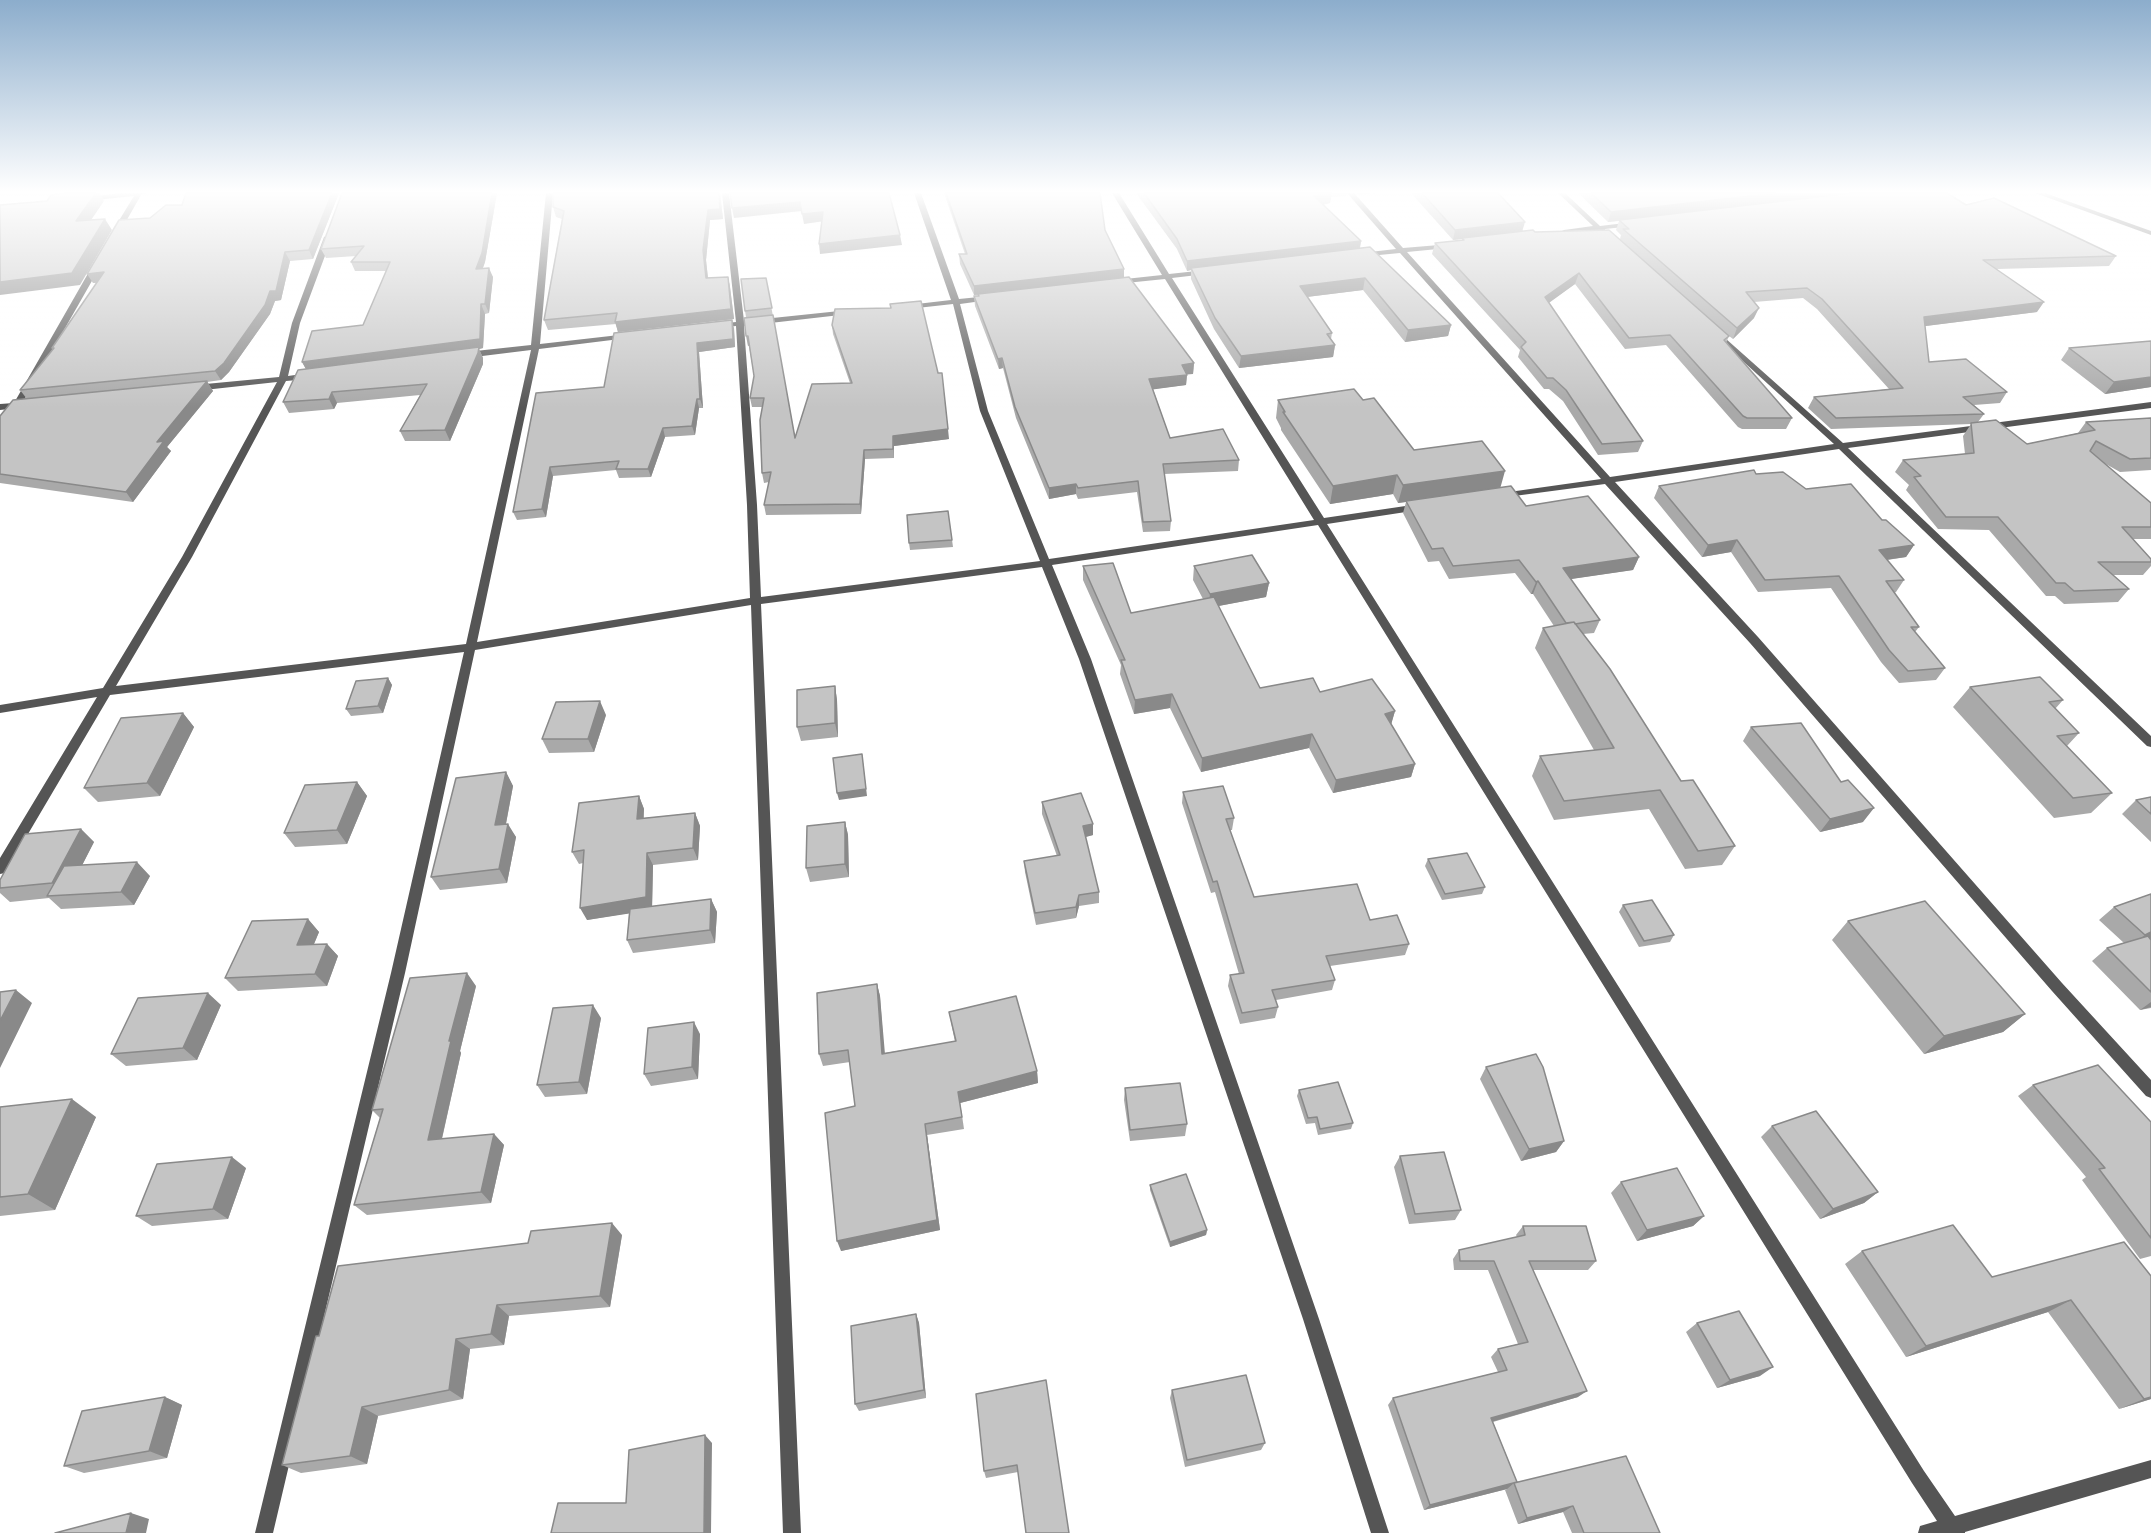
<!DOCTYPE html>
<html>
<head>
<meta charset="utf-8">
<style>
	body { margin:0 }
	canvas { display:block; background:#fff }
</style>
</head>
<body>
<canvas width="2151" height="1533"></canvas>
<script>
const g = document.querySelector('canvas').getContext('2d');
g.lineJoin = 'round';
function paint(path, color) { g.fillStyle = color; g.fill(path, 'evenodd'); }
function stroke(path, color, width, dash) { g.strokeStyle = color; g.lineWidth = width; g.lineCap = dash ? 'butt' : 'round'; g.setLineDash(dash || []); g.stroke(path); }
paint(new Path2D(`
	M122,193h25l-6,2 -21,37 -4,2 -4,-2 22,-36 -48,5 -4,-2 4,-2z
	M546,193h7l-13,151 88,-10 4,2 -4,2 -89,11 -62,293 273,-44 -3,-93 -11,-179 -19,2 -4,-2 4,-2 19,-2 -14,-129h7l15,128 105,-11 4,2 -4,2 -105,12 13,179 4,92 279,-36 -60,-150 -27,-107 -45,5 -4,-2 4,-2 43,-5 -37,-107h7l38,106 30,-3 4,2 -4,2 -29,4 28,107 61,148 265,-39 -149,-241 -49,5 -4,-2 4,-2 46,-5 -50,-82h7l50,81 37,-4 4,2 -4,2 -34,4 152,240 95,-14 5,3 -5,3 -92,14 597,947 31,45 196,-56v18l-186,54v1h-47l2,-7 17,-5 -25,-38 -594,-958 -266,40 39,94 228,660 70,214h-18l-68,-214 -224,-660 -37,-92 -281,37 40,929h-18l-32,-928 -276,45 -70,323 -132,560h-18l136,-560 73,-321 -354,43 -105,178 -5,1v-16l97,-161 -97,16v-8l103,-17 79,-131 95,-175 -82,9 -4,-3 4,-3 84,-8 13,-54 32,-86 4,-2 4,2 -32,86 -12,53 21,-3 4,3 -4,3 -23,2 -94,176 -76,129 350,-42 65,-294 -65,8 -4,-3 4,-3 65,-7z
	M1347,193h7l49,55 48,-4v4h-3l-41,4 203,225 224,-33 -121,-110v-4h3l127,113 308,-41v6l-303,40 303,288v11l-4,-1 -308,-297 -224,33 143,155 304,346 89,97v18l-5,-2 -94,-105 -302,-348 -145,-159 -106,14 -2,-2 5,-3 99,-14 -201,-226 -42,4 -1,-2 4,-2 35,-4z
	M1558,193h7l35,33 33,-4 4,2 -4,2 -28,3v4h-3l-5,-3 -36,4 -1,-2 4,-2 29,-4z
	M2035,193h10l106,38v4z
	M94,263l7,2 -78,137 4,3 -8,3 -16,20 -3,1v-9l9,-11 -9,1v-6l14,-1z`), '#555');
paint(new Path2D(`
	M339,193l-26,66 -23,2 -9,39 -6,1 -5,13 -41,58 -8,8 -14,2 6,9 -46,56 4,4 -38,51 -133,-19v-67l27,-17 -7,-9 33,-40 -1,-2 45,-65h-4l57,-65 32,-13z
	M342,193h155l-12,69 -2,6 10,9 -4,36 -4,1 -2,34 -4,1 4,9v6l-33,77h-45l-5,-10 20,-36 -83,8 -3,6 -45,4 -6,-11 23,-33 -4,-7 61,-37 23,-54h-31l-4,-9 5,-6 -30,2 -5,-9z
	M720,193l3,26 -13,1 -4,40 2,18 20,-1 2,10 4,32 -116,13 -2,-8 -68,6 -4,-10 18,-101 -6,-2 -3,-10z
	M944,193h156l5,37 19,47 70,86 -1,11h-6l-1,11 -33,4 17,49 69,22 -1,11 -74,3 7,47 -1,10 -27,1 -6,-40 -59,7 -2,-5 -27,5 -33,-81 -13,-50 -4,1 -24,-63 -1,-10h4v-1h-4l-14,-31 -1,-10h6z
	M1136,193h211l-1,3 -15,1 -1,6 -7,2 38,36 -1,8 91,76 -3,11 -43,6 -42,-52 -56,7 25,36 -1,6 4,6 -2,12 -94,11 -25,-39 -23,-50v-9l-4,1 -10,-22z
	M1357,193h20l-18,2z
	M1411,193h87l25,38 97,8 1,-4 -5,-5 3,-9 -11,1 -30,-29h369l19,12 150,51 -7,10 -112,3 40,43 -112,14 4,36 78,30 -7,11 -26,2 10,9 -6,8 49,22 51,-11 8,-11 65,-4v52l-31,2 -16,-9 47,40v36h-18l18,20v7l-8,9h-30l16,14 -11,13 -54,2 -9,-8h-9l-57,-66 -51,-1 -32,-39 3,-5 -14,-13 8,-12 62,-6 -2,-18 8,-12 -140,5 -23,-21 6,-11 75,-8 -72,-80 -14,-11 -49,4v16l-21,21 -4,-3 -3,7 66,75 -6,11h-44l-4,-2 -72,-82 -41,4 -50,-65 -27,19 95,138 -5,11 -40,3 -35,-54 -14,-12h-5l-26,-32 2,-7 -88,-96 3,-11 27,-3v-1l-9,1z
	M766,278l29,159 55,-54 -17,-49 -1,-9 117,114 -55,7v12l-29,1 -4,55 -95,1 -2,-10 5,-23 -5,1 -2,-10v-66h-10l-2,-9 4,-22 -5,-30h-1l-2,-29 -1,-6z
	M734,328l1,19 -36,5 4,56h-4l-4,27 -30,2 -14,40 -32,1 -3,-8 -63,6 -7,41 -29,3 -4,-8 91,-125z
	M2151,341v46l-46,7 -44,-34 8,-12z
	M1278,400h85l51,50 86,38 26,18 113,51 -6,13 -63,9 30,41 -6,13 -11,1 98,147 54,65 -13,19 -37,4 -36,-60 -95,11 -22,-44 8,-20 54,-6 -59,-102 8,-20 11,-2 -21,-32h-2l-16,-21 -66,6 -10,-18 -11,1 -25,-49 3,-11 -8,1 -5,-9 -63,10 -49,-74v-2l-5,-10z
	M1756,474l50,15 76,31 32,25 -8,12 -19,3 17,20 -8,12 -2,1 25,34 -4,5 30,36 -9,12 -37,3 -18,-21 -50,-74 -73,4 -27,-40 -29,5 -48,-59 5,-12z
	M948,511l5,36 -43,3 -1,-7z
	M1083,566l48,47 72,-14 -10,-19 1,-14 75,17 -3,14 -48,9 42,82 60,4 75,19 -4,13 24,40 -4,13 -78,16 -24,-45 -108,24 -31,-64 -36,6 -14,-40 1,-9 -38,-85z
	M388,678l4,7 -9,28 -32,3 -5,-7z
	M835,686l2,14 1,37 -37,4 -4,-14z
	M1970,687l93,13 -8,9 24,24 -12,13 45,47 -21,20 -37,5 -101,-111z
	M183,713l11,14 -34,69 -62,6 -14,-14z
	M606,715l-12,37 -45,1 -7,-14z
	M1751,727l112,95 -43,10 -77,-91z
	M506,772l7,14 -7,38 10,13 -9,46 -67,7 -9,-13z
	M357,782l10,14 -20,48 -52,3 -11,-14z
	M1183,792l51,26 -2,12h-2l24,67 116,23 39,24 -4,11 -75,11 5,14 -3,10 -56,10 2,7 -3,11 -35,6 -12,-38 2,-11 9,-1 -24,-82 -4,1 -29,-90z
	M639,796l5,13v9l51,-5 5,13 -2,34 -45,5 -1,42 59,-8 6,13 -2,31 -82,10 -6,-13 2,-27 -42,7 -4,-57 -4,1 -7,-12z
	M2151,797v45l-29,-28 14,-14z
	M1042,802l51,33 -8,2 14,55v11l-20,3 -3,12 -40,7 -11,-53 -1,-11 33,-5 -15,-42z
	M845,822l3,13 1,42 -39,5 -4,-14z
	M81,829l13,13 -12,23 68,11 -16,29 -73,4 -12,-11 -39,4 -10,-9v-13z
	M1428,859l57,28 -3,7 -40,6 -17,-34z
	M2151,894v114l-11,2 -48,-49 15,-13 17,-5 -25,-23 15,-13z
	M1623,905l51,30 -4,7 -31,5 -20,-35z
	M308,919l11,13 -5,12h13l11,12 -11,30 -89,5 -13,-13z
	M1848,921l177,93 -22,18 -79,22 -92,-114z
	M877,984l3,12 4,57 71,-11 -6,-30 88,59 1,12 -78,20 4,26 -37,6 13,95 -99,21 14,-145 -5,-44 -27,4 -4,-12z
	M476,986l-16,65 1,2 -19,86 52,-5 10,11 -13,58 -124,12 -13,-10 26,-87 -8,-8z
	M221,1005l-24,55 -71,6 -15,-12z
	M601,1018l-14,76 -42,3 -8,-12z
	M700,1034l-2,45 -47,7 -7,-12z
	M1486,1067l78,74 -8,11 -35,9 -41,-82z
	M2033,1085l118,37v134l-11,3 -58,-79 4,-3 -68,-81z
	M1125,1088l62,36 -2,12 -55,5 -6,-41z
	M1299,1090l54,33 -2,6 -33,6 -3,-12 -9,1 -9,-28z
	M0,1107l96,10 -41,93 -55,6z
	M1772,1126l106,66 -14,11 -44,16 -59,-82z
	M1400,1156l61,54 -6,10 -46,4 -15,-57z
	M246,1168l-18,51 -76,7 -16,-10z
	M1621,1182l83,34 -11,10 -56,15 -26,-48z
	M1150,1185l57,45 -1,5 -36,12 -20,-57z
	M1523,1226l73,35 -8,9h-55l45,127 -85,25 24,60 143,51h-88l-9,-21 -45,12 -13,-34 2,-1 -83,21 -36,-105 5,-7 105,-26 -7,-15 7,-8 20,-5 -30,-74h-34l-1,-11 6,-9 58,-13 -1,-2z
	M622,1235l-12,72 -101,9 -5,29 -34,4 -7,50 -85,17 -11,48 -66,9 -19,-8 37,-129z
	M1862,1251l130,26 159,-1v123l-32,10 -71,-97 -142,45 -61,-93z
	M916,1314l3,9 7,75 -67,13 -4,-7z
	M1697,1323l63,53 -43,12 -31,-56z
	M1172,1390l93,53 -4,7 -76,17 -15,-69z
	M976,1394l93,139 -51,-61 -32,6 -2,-7z
	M165,1397l17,8 -15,53 -83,15 -20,-7z`), '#a9a9a9');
paint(new Path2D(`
	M62,193h38l4,8 -21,31 -7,-11z
	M332,193h7l-26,66 -4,-9z
	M492,193h5l-12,69 -6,16 -3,-9z
	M719,193h1l3,26 -13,1 -4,40 3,28 -3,-10 -3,-28 5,-40z
	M1332,193l-2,10 -17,3 1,-10z
	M1776,193h76l-244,29 3,-10z
	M800,202l2,9 -68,7 -2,-10z
	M823,212l2,9 -21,3 -2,-10z
	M105,219l7,11 -32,55 -80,10v-13z
	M1525,222l-3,10 -69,8 2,-10z
	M900,235l2,10 -82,9 -1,-10z
	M1361,241l-2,10 -168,17v2l-4,1v-10z
	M285,252l5,9 -9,39 -6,1 -5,13 -41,58 -8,8 -6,-9z
	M489,268l4,9 -4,36 -4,-9z
	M1124,269v9l-150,17v-9z
	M104,272l6,9 -17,2 -6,-9z
	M1579,273l-4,11 -33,24 3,-11z
	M728,277l2,10 4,32 -116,13 -3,-10z
	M1365,278l-2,12 -65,8 2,-12z
	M2044,302l-7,10 -119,15 6,-10z
	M481,304l4,10 -2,34 -4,1 4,9v6l-33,77 -5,-11 34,-81 -172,22 -5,-9z
	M1759,308l-5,10 -21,21 4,-11z
	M732,320l2,8 1,19 -36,5 4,56 -3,-9 -3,-56z
	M1451,325l-3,11 -43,6 3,-12z
	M746,336h2l2,9 -2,1z
	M1335,345l-2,12 -94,11 2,-12z
	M1002,358l1,10 -4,1 -1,-10z
	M1194,363l-1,11 -12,1 1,-10z
	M1187,375l-1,10 -37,5v-11z
	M2151,377v10l-46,7 9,-12z
	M207,381l6,10 -46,56 4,4 -38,51 -7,-10 31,-50z
	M332,392l5,11 -3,6 -5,-10z
	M697,399l2,9 -4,27 -3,-9z
	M663,428l2,9 -14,40 -3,-8z
	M948,429l1,10 -55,7v12l-1,-22z
	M864,450l1,9 -4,55 -1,-10z
	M550,467l3,9 -7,41 -4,-8z
	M1505,471l-5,18 -102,14 5,-18z
	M1397,475l-4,19 -63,10 3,-18z
	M1076,484v10l-27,5v-11z
	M1737,540l-6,12 -29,5 6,-12z
	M1914,545l-8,12 -35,5 8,-12z
	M1639,557l-6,13 -75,11 5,-13z
	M1538,581l-5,13h-2l5,-12z
	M1269,583l-3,14 -58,11 2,-14z
	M388,678l4,7 -9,28 -5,-7z
	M835,686l2,14 1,37 -3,-14z
	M1172,694l-2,14 -36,6 1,-14z
	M600,701l6,14 -12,37 -6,-13z
	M1395,711l-4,14 -6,-11z
	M183,713l11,14 -34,69 -13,-13z
	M1312,734l-3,14 -108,24 1,-14z
	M862,754l5,42 -28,4 -2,-7z
	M1415,764l-4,13 -78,16 3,-13z
	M506,772l7,14 -10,53 -8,-14z
	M357,782l10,14 -20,48 -10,-14z
	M639,796l5,13 -2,22 -5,-12z
	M1874,808l-11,14 -43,10 10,-13z
	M695,813l5,13 -2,34 -5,-12z
	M845,822l3,13 1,42 -4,-13z
	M508,824l8,13 -9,46 -8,-14z
	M1093,824v11l-11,3 1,-12z
	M81,829l13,13 -27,53h-2l-13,-12z
	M647,853l6,12 -1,45 -65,10 -7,-12z
	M137,862l13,14 -16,29 -13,-13z
	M1079,895v11l-3,12v-11z
	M711,899l6,13 -2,31 -5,-13z
	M308,919l11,13 -11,26 -11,-13z
	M2151,932v8l-22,7 16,-12z
	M327,944l11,12 -11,30 -12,-12z
	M467,973l9,13 -16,65 1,2 -22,98 -11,-11 21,-99z
	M877,984l3,12 6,70 -4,-12z
	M16,990l16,13 -32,65v-47z
	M208,993l13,12 -24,55 -14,-12z
	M2151,1002v5l-11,3z
	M593,1005l8,13 -14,76 -8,-12z
	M2025,1014l-22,18 -79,22 20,-18z
	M694,1022l6,12 -2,45 -6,-12z
	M1037,1071l1,12 -78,20 4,26 -6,-37z
	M72,1099l24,18 -41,93 -27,-16z
	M925,1124l2,11 13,95 -99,21 -4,-10z
	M494,1134l10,11 -13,58 -10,-11z
	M1564,1141l-8,11 -35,9 8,-12z
	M232,1157l14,11 -18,51 -15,-10z
	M1878,1192l-14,11 -44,16 13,-10z
	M1704,1216l-11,10 -56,15 10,-11z
	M612,1223l10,12 -12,72 -10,-11z
	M1207,1230l-1,5 -36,12v-5z
	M2071,1300l-23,12 -142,45 20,-11z
	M497,1305l12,11 -5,29 -13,-11z
	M916,1314l3,9 7,75 -2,-8z
	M456,1339l14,10 -7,50 -14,-9z
	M1773,1367l-13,9 -43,12 13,-8z
	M1587,1391l-9,6 -94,27 7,-6z
	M165,1397l17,8 -15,53 -18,-7z
	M2151,1397v2l-32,10 25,-10z
	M362,1407l16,9 -11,48 -17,-8z
	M705,1435l7,8 -1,90h-7z
	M1514,1483l-7,6 -83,21 6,-5z
	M1573,1506l-10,6 -45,12 9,-6z
	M131,1513l18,6 -3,14h-20z`), '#898989');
const building = new Path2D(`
	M67,193h29l-20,28 29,-2 -33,54 -72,9v-77l47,-4 4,-6z
	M186,193h146l-23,57 -24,2 -9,39h-6l-5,14 -41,58 -9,8 -195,19 34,-42h-2l52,-76 -17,2 32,-54 31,-2 16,-13h16z
	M342,193h150l-10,60 -6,16 13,-1 -4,36h-4l-1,35 -178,23 10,-31 51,-6 27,-63h-39l13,-16 -43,3z
	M553,193h166l1,16 -12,1 -5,40 3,28 22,-1 3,32 -116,13 2,-9 -73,7 20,-109 -11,-4z
	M730,193h159l11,42 -81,9 4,-32 -21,2 -2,-12 -68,6z
	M946,193h154l5,37 19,39 -150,17 -15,-32h8z
	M1144,193h188l-18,3 47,45 -174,20 -10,-22z
	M1422,193h76l27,29 -70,8z
	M1591,193h185l-165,19z
	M1852,193h95l19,12 28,-7 122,58 -133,4 61,42 -120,15 5,45 37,-3 41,33 -44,5 21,17 -148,4 -22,-21 89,-9 -81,-89 -15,-11 -61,4 13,16 -22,20 -114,-99h6l-10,-9z
	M1533,230l2,2 74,-2 120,106 -5,4 68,78h-45l-4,-2 -73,-81 -41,3 -50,-65 -34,24 98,144 -41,3 -36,-54 -13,-12h-6l-26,-31 5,-5 -91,-99 29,-3 -2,-2z
	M1370,247l81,78 -43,5 -43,-52 -65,8 32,47 -5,1 8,11 -94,11 -26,-38 -24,-50z
	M1129,277l65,86 -12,2 5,10 -38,4 21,59 53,-9 16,31 -76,4 8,57 -28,1 -5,-41 -60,7 -2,-4 -27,4 -34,-81 -13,-49 -4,1 -24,-63h5l-1,-2z
	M766,278l6,30 -27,3 -4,-32z
	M921,301l17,72h4l6,56 -55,7v13l-29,1 -4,54 -96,1 7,-33 -9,1 -2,-53 4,-22h-14l4,-22 -6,-40h-2l-2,-18 29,-3 22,123 17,-54 40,-1 -20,-58 3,-16 56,-1 -1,-4z
	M732,320l1,19 -36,4 3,56h-3l-5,27 -29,2 -15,41h-32l3,-8 -69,6 -8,42 -29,3 23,-119 68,-6 10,-54z
	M2151,341v36l-37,5 -45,-34z
	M479,347l-1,6 -33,77 -45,1 27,-47 -95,8 -3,7 -46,3 15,-32z
	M207,381l-50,61 7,-1 -38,51 -126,-18v-58l13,-16z
	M1354,389l9,11 11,-2 40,52 68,-9 23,30 -102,14 -6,-10 -64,11 -50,-74h2l-7,-12z
	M2151,418v40l-21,1 -34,-18 -6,10 61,52v24h-29l29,32v3h-53l31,27 -55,2 -9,-8h-9l-58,-66h-52l-32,-40 7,-1 -18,-16 71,-7 -3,-30 25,-3 31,24 68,-14 -9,-8z
	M1754,470l2,4 27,-2 23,17 45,-5 31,36h4l28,25 -35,5 25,30 -18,1 33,46h-8l34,41 -37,3 -19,-21 -50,-74 -74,4 -28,-40 -29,5 -49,-59z
	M1511,486l15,20 62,-10 51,61 -76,11 37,52 -25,4 -1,-2 -8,1 -28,-42 -2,1 -17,-22 -66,6 -10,-18 -11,1 -26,-48z
	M948,511l4,29 -43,3 -2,-28z
	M1252,555l17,28 -59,11 -16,-28z
	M1113,563l18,50 83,-16 46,91 53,-10 7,14 52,-13 23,32 -10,3 30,50 -79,16 -24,-46 -110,24 -30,-64 -37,6 -14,-40h4l-42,-94z
	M1574,622l36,47 71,112 12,-1 42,66 -37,5 -38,-61 -96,11 -24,-45 74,-8 -71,-120z
	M2040,677l23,23 -14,2 30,31 -22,3 55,57 -39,5 -103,-111z
	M388,678l-10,28 -32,3 10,-28z
	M835,686v37l-38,4v-37z
	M600,701l-12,38h-46l14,-37z
	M183,713l-36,70 -63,5 37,-70z
	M1801,723l40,59 7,-2 26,28 -44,11 -79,-92z
	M862,754l4,35 -29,4 -4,-35z
	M506,772l-11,53 13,-1 -9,45 -68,8 25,-99z
	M357,782l-20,48 -53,3 21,-48z
	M1223,786l11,32 -8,1 28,78 103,-13 13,36 27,-5 12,29 -83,12 9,24 -63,10 6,17 -36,6 -12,-38 14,-2 -27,-92 -4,1 -30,-90z
	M1081,793l12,31 -10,2 16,66 -20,3 -3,12 -41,6 -11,-52 36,-6 -18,-53z
	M639,796l-2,23 58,-6 -2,35 -46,5 -1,44 -66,11 4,-58 -12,2 7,-49z
	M2151,797v17l-15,-14z
	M845,822v42l-39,4 1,-42z
	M81,829l-29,54 -52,5v-8l25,-46z
	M1467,853l18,34 -40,7 -17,-35z
	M137,862l-16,30 -74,4 17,-30z
	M2151,894v38l-6,3 -31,-28z
	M711,899l-1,31 -83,10 3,-31z
	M1652,900l22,35 -30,6 -21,-36z
	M1925,901l100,113 -81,22 -96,-115z
	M308,919l-11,26 30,-1 -12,30 -90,4 27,-57z
	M2148,936l3,4v52l-44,-44z
	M467,973l-18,68h2l-23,99 66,-6 -13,58 -127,13 29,-96 -11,1 38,-132z
	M877,984l5,70 74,-13 -7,-29 67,-16 21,75 -79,21 4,25 -37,7 12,96 -100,21 -12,-128 30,-7 -7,-56 -29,4 -2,-61z
	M16,990l-16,31v-29z
	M208,993l-25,55 -72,6 27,-56z
	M593,1005l-14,77 -42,3 16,-77z
	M694,1022l-2,45 -48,7 4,-46z
	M1536,1054l7,13 21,74 -35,8 -43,-82z
	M2098,1065l53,57v116l-52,-69 6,-1 -72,-83z
	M1338,1082l15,41 -33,6 -3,-12 -9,1 -9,-28z
	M1180,1083l7,41 -57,6 -5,-42z
	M72,1099l-44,95 -28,3v-90z
	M1816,1111l62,81 -45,17 -61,-83z
	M1444,1152l17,58 -46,4 -15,-58z
	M232,1157l-19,52 -77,7 21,-52z
	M1677,1168l27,48 -57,14 -26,-48z
	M1186,1174l21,56 -37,12 -20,-57z
	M612,1223l-12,73 -103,9 -6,29 -35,5 -7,51 -87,17 -12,49 -68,9 34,-129h3l19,-70 190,-23 3,-12z
	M1953,1225l39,52 132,-35 27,34v121l-7,2 -73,-99 -145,46 -64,-95z
	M1523,1226h63l10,35h-67l58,130 -96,27 26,64 -87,23 -37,-107 114,-28 -9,-21 30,-7 -34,-81h-34l-1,-11 66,-15z
	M1739,1311l34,56 -43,13 -33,-57z
	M916,1314l8,76 -69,14 -4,-78z
	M1246,1375l19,68 -78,17 -15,-70z
	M1046,1380l23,153h-43l-9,-68 -33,6 -8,-77z
	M165,1397l-16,54 -85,15 18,-55z
	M705,1435l-1,98h-153l7,-30h68l3,-53z
	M1626,1456l34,77h-76l-11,-27 -46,12 -13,-35z
	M131,1513l-5,20h-71z`);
paint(building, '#c4c4c4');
stroke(building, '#898989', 1.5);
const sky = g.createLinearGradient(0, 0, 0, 408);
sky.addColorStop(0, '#8cadcc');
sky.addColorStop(0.47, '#fff');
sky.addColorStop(1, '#ffffff00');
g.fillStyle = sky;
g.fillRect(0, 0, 2151, 408);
</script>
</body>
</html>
